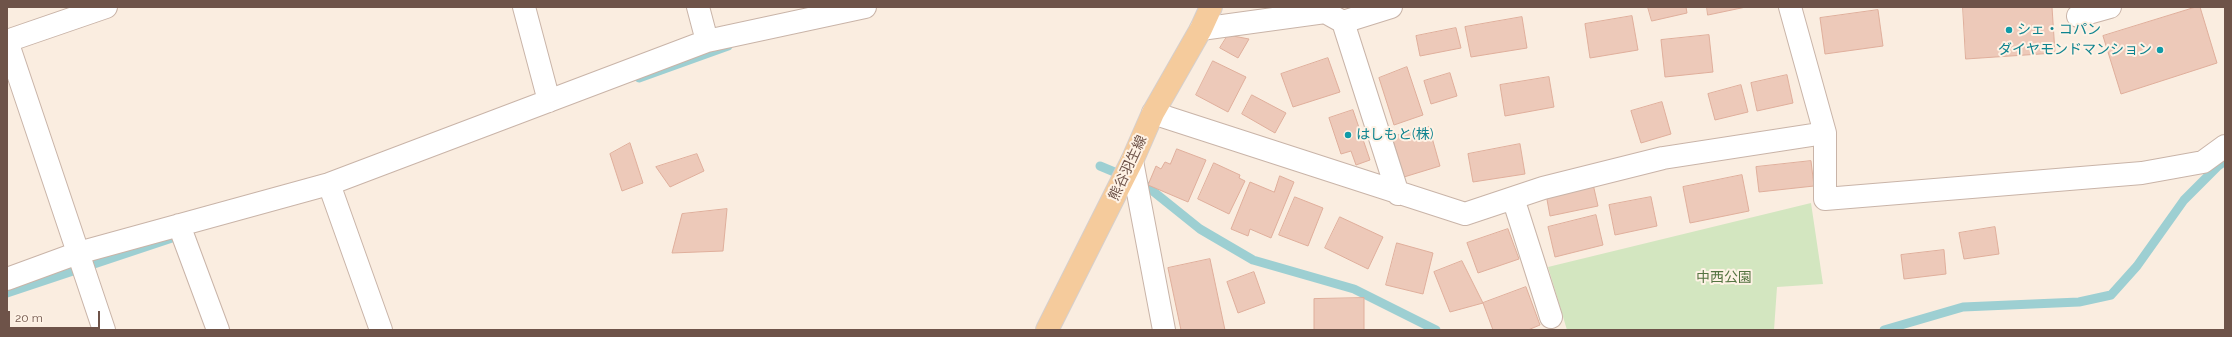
<!DOCTYPE html>
<html>
<head>
<meta charset="utf-8">
<style>
	body { margin:0 }
	#map { position:relative; width:2232px; height:337px; overflow:hidden; background:#faede0; font-family:Raleway,sans-serif }
	canvas { display:block }
	.frame { position:absolute; inset:0; border:8px solid #6e5349; pointer-events:none }
	.scale { position:absolute; left:8px; top:311px; width:92px; height:18px; box-sizing:border-box; border:2px solid #6e5349; border-top:0; padding-left:5px; font-size:12px; line-height:14px; white-space:nowrap; color:#6e5349; -webkit-text-stroke:3px #fef2e5; paint-order:stroke }
</style>
</head>
<body>
<div id="map">
<canvas width="2232" height="337"></canvas>
<div class="frame"></div>
<div class="scale">20 m</div>
</div>
<script>
const g = document.querySelector('canvas').getContext('2d');
g.lineJoin = 'round';
function paint(path, color) { g.fillStyle = color; g.fill(path, 'evenodd'); }
function stroke(path, color, width, dash) { g.strokeStyle = color; g.lineWidth = width; g.lineCap = dash ? 'butt' : 'round'; g.setLineDash(dash || []); g.stroke(path); }
function label(font, color, halo, rows, align = 'center') {
  g.font = font + ' Raleway,"Noto Sans JP",sans-serif'; g.lineWidth = 4; g.setLineDash([]); g.textBaseline = 'middle'; g.strokeStyle = halo; g.fillStyle = color; for (const [text, x, y, turn = 0] of rows) {
    g.save(); g.translate(x, y); g.rotate((+turn || 0) * Math.PI / 180); g.textAlign = isNaN(turn) ? turn : align; if (halo) g.strokeText(text, 0, 0); g.fillText(text, 0, 0); g.restore();
  }
}
paint(new Path2D(`
	M1811,203l12,81 -46,3 -3,43h-207l-19,-63z`), '#d3e6c0');
stroke(new Path2D(`
	M639,78l89,-32
	M1100,166l24,10
	M1138,182l6,2 56,45 53,31 101,29 82,41
	M7,293l171,-57
	M1884,330l79,-23 116,-5 32,-7 26,-29 47,-66 34,-34 7,-5`), '#9dcfd2', 9);
const building = new Path2D(`
	M1648,7h38l1,6 -35,8z
	M1707,7h39l-38,8z
	M1963,7h89l3,46 -89,6z
	M2196,7h4l17,56 -96,31 -18,-58z
	M1878,10l5,36 -58,8 -5,-36z
	M1632,16l6,34 -48,8 -5,-34z
	M1522,17l5,31 -56,9 -6,-30z
	M1456,28l5,20 -41,8 -4,-20z
	M1228,35l21,4 -11,19 -18,-10z
	M1709,35l4,37 -48,5 -4,-37z
	M1328,58l12,34 -47,15 -12,-33z
	M1213,61l33,16 -18,35 -32,-17z
	M1407,67l16,48 -29,10 -15,-47z
	M1450,73l7,23 -26,8 -7,-23z
	M1787,75l6,28 -36,8 -6,-28z
	M1549,77l5,30 -49,9 -5,-31z
	M1741,85l7,27 -33,8 -7,-26z
	M1252,95l34,18 -11,20 -33,-19z
	M1662,102l9,32 -30,9 -10,-32z
	M1353,110l17,50 -14,5 -5,-14 -10,3 -12,-36z
	M1429,127l11,39 -36,11 -12,-40z
	M630,143l13,40 -21,8 -12,-37z
	M1520,144l5,30 -52,8 -5,-28z
	M1177,149l29,11 -18,42 -40,-17 8,-19 5,3 4,-7 5,2z
	M697,154l7,17 -34,16 -14,-20z
	M1811,161l3,25 -55,6 -3,-25z
	M1214,163l26,12 -1,3 6,3 -16,33 -31,-15z
	M1742,175l7,36 -59,12 -7,-36z
	M1280,176l14,6 -23,56 -21,-9 -2,7 -17,-7 19,-47 24,10z
	M1593,184l5,22 -48,10 -4,-22z
	M1295,197l28,11 -15,38 -29,-11z
	M1651,197l6,29 -42,9 -6,-30z
	M727,209l-4,42 -51,2 10,-39z
	M1596,215l7,30 -48,12 -7,-30z
	M1340,217l43,20 -15,32 -43,-21z
	M1995,227l4,27 -35,5 -5,-26z
	M1508,229l11,30 -41,14 -11,-30z
	M1397,243l36,10 -10,41 -37,-9z
	M1944,250l2,24 -42,5 -3,-24z
	M1210,259l15,71h-44l-13,-62z
	M1462,261l21,42 -33,9 -16,-40z
	M1254,272l11,31 -27,10 -11,-31z
	M1526,287l14,38 -12,5h-35l-10,-27z
	M1364,298v32h-50v-31z`);
paint(building, '#edc9b9');
stroke(building, '#dfae9b', 1);
const minor = new Path2D(`
	M524,7l25,94
	M698,7l9,34
	M1790,7l35,126v66l317,-26 61,-11 22,-16
	M2078,16l32,-9
	M1343,22l48,-15
	M1201,29l124,-17 18,10 55,172
	M7,41l97,289
	M7,41l99,-34
	M1153,113l312,101 78,-26 120,-30 162,-25
	M1132,161l32,169
	M329,184l52,146
	M1513,198l38,119
	M179,225l39,105
	M7,279l71,-26 251,-69 378,-143 158,-34`);
const major = new Path2D(`
	M1047,330l85,-169 21,-48 48,-84 10,-22`);
stroke(minor, '#c9b4a8', 24);
stroke(major, '#d6cfcc', 24);
stroke(minor, '#fff', 22);
stroke(major, '#f5cb9c', 22);
for (const [x, y, r, color] of [
	[2009,30,4,"#0f9aa8"],
	[2160,50,4,"#0f9aa8"],
	[1348,135,4,"#0f9aa8"]
]) { const dot = new Path2D(); dot.arc(x, y, r, 0, 2 * Math.PI); g.fillStyle = color; g.fill(dot); stroke(dot, '#fef2e5', 1.5); }
label('14px', '#0d838f', '#fef2e5', [
	["シェ・コパン",2017,30],
	["ダイヤモンドマンション",2152,50,"right"],
	["はしもと(株)",1356,135]
], 'left');
label('14px', '#6e5349', '#fef2e5', [
	["熊谷羽生線",1128,168,-65]
]);
label('14px', '#557442', '#fef2e5', [
	["中西公園",1724,278]
]);
</script>
</body>
</html>
